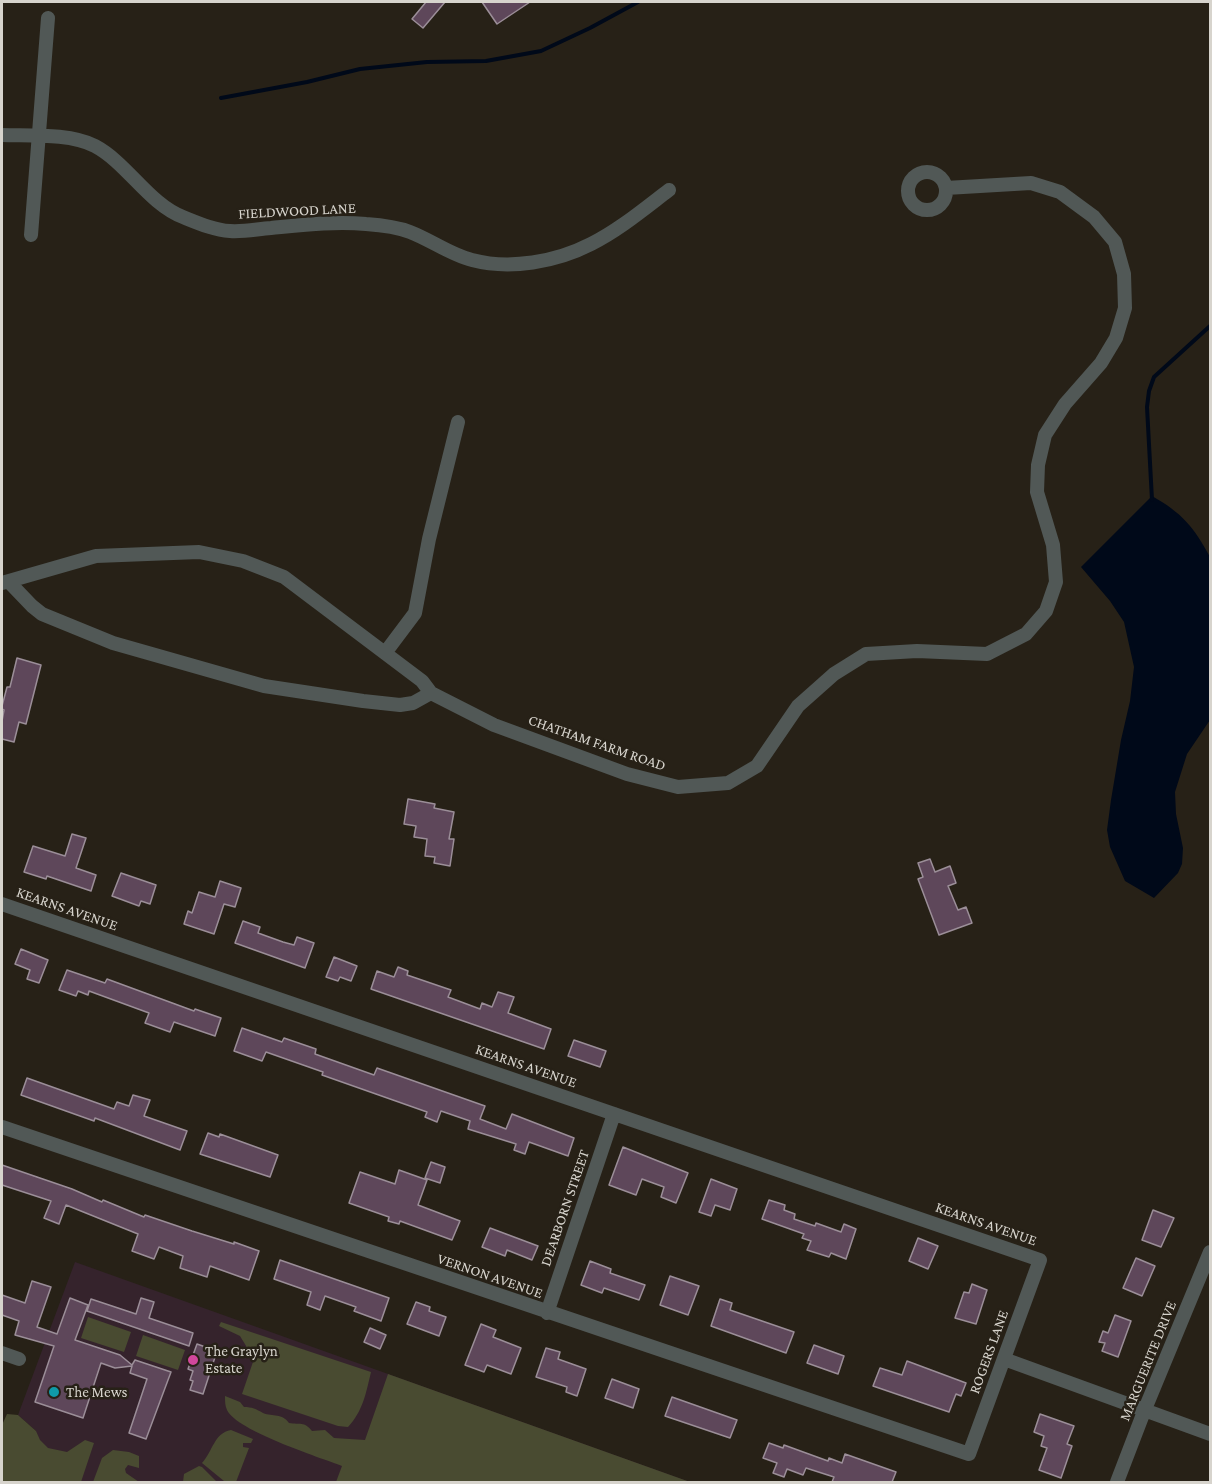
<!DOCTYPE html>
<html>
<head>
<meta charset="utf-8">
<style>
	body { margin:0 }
	#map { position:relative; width:1212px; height:1484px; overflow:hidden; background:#272117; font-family:"Crimson Pro",serif }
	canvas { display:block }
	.frame { position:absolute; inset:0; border:3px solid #d7d4cd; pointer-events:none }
</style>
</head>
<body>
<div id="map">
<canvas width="1212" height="1484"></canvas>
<div class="frame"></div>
</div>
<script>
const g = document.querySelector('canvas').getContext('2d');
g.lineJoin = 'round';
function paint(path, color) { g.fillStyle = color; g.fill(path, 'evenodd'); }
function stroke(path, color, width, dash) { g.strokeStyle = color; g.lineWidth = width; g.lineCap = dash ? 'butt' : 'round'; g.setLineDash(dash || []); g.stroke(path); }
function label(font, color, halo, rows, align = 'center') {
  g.font = font + ' "Crimson Pro",serif'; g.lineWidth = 5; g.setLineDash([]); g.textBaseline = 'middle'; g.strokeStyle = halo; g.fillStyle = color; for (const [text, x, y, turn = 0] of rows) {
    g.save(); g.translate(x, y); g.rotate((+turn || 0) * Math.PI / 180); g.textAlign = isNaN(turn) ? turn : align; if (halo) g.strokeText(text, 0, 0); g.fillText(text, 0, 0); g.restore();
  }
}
paint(new Path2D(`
	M75,1262l615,220h-680l26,-51 -18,-16z`), '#35232c');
paint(new Path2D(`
	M88,1317l43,15 -7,20 -43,-14z
	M221,1322l150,50c-5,21 -8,39 -23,55l-10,-1 -96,-32 12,-35 -14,-23 -21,-10z
	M143,1335l42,15 -7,20 -42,-14z
	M388,1374l302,108h-354l6,-16c-23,-9 -105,-35 -115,-56 -2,-4 -2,-9 -2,-14l15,6 4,5c8,0 12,2 19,6 10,4 19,0 26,10 11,2 15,-2 23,8l13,-1 9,8 31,2z
	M7,1414l11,1 18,16 4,9 8,8 19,4 18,-12 9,3 -13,39h-79v-57z
	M231,1430l22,9 -2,4h-8v4l6,1 -13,34 -12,-1 -22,-18c11,-12 12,-30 29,-33z
	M113,1450l16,2 10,4v12l-11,-3 -3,4 1,4 13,9h-46l9,-24z
	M199,1466l3,1 15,15h-34l1,-8z`), '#494b31');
paint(new Path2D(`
	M1152,496c30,17 42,31 58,61v163l-23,34 -12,38 1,22 7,34 -1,16 -4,9 -24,25 -29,-17 -15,-34 -3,-17 4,-30 10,-60 9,-39 4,-34 -10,-45 -14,-21 -29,-34z`), '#000919');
stroke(new Path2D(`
	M221,98l86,-16 53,-13 67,-7 59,-1 55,-10 49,-23 48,-26
	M1152,500l-5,-93 2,-16 5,-14 56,-51`), '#000919', 4);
const building = new Path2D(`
	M426,2h19l-22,26 -11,-9z
	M482,2h48l-33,22z
	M17,658l24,7 -15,59 -7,-2 -5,20 -12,-3v-18l2,-11 -2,-1v-3l5,-19h3z
	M408,799l27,5 -1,4 20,4 -5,27h5l-4,27 -16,-3 1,-6 -10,-1 2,-17 -13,-2 2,-11 -12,-2z
	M72,834l14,4 -10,30 20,7 -5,16 -44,-15 -1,3 -22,-7 9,-26 32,10z
	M930,859l5,13 15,-6 6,17 -8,3 10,24 8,-3 6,16 -33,12 -21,-56 5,-2 -5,-14z
	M121,873l35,12 -6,19 -9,-3 -2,5 -27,-10z
	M220,881l21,7 -6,19 -11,-3 -10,30 -30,-10 4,-13 4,2 7,-21 16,5z
	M243,921l17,6 -2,6 25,9 11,3 3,-8 17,6 -9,25 -70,-25z
	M21,949l27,11 -9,23 -12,-4 3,-9 -15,-6z
	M334,957l23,9 -6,15 -11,-4 -2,4 -12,-4z
	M398,967l10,4 -1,4 44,15 -3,7 32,12 2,-6 10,4 6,-15 16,5 -6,16 43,16 -7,20 -173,-60 6,-18 17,6z
	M67,970l38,13 2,-4 87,32 1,-2 26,9 -6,18 -41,-14 -4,10 -25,-9 4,-10 -60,-22 -1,4 -10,-4 -2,5 -17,-6z
	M242,1028l40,14 2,-4 32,11 -1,5 59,21 3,-7 108,38 -5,13 26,10 6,-15 62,24 -6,18 -39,-14 -4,12 -11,-4 2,-6 -48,-15 2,-8 -29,-10 -4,11 -12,-5 2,-5 -105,-37 1,-3 -57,-20 -4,9 -28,-10z
	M574,1040l32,11 -6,16 -32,-11z
	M27,1078l87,31 3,-7 12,4 4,-11 17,5 -6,16 43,15 -7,19 -85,-32 -1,3 -73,-26z
	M208,1133l11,4 1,-3 58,21 -8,22 -70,-23z
	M623,1147l65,26 -12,30 -15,-6 3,-10 -22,-8 -6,16 -27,-10z
	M431,1162l14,5 -5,16 -15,-5z
	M2,1165l70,24 30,13 1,-2 41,17 1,-2 47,16 42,13v-2l25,9 -10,29 -39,-14 -3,11 -27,-9 3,-12 -24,-9 -5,12 -22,-8 6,-17 -72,-29 -7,19 -15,-6 7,-17 -49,-16z
	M399,1170l28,10 -9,25 42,16 -8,19 -52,-19 -1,3 -11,-3 1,-4 -40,-14 11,-31 35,12z
	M711,1179l26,10 -7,21 -15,-5 -4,11 -12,-4z
	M769,1200l16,5 -1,5 11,4 -1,5 21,7 1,-3 25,9 3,-8 12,5 -10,30 -15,-6 -2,4 -22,-7 4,-9 -9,-3 2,-4 -42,-15z
	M1153,1210l21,8 -13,29 -19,-7z
	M490,1228l48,18 -6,14 -25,-10 -2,6 -23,-9z
	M918,1238l20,8 -10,23 -19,-8z
	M1136,1258l19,8 -13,30 -19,-8z
	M280,1260l109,38 -8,23 -27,-10 2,-4 -31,-11 -5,14 -13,-5 4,-13 -37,-13z
	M590,1261l21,8 -1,4 35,12 -6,15 -35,-12 -2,5 -21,-8z
	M670,1276l29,10 -11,29 -28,-10z
	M32,1281l19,6 -14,40 20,7 13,-36 18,7 -13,35 45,15 12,10 3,-5 36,12 -25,67 -17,-6 18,-54 -17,-6 2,-7 -17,2 -14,-5 -18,55 -48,-16 19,-56 -39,-11 4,-14 -17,-6v-20l23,8z
	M972,1284l15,6 -11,34 -21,-6 9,-26 5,1z
	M141,1298l13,4 -5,16 44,15 -4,13 -102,-35 4,-12 45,15z
	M720,1299l12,4 -2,7 64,22 -8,21 -75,-27z
	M416,1302l14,5 -1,4 17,6 -7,19 -32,-12z
	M1115,1315l16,6 -13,36 -16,-6 3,-8 -6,-1 4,-11 5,2z
	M481,1324l15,6 -3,7 28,11 -10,26 -24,-9 -3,7 -19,-7z
	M370,1328l16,7 -6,14 -16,-7z
	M197,1344l20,7 -14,43 -13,-4 3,-9 -3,-1 3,-9 -5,-2z
	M814,1345l30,11 -6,18 -31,-11z
	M546,1348l14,4 -2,7 28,10 -9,27 -11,-4 1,-5 -31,-10z
	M907,1361l59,22 -5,13 -5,-2 -7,18 -76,-26 7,-18 22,7z
	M612,1379l27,10 -6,19 -28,-10z
	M672,1397l65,23 -7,18 -65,-22z
	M1040,1414l34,12 -7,18 5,2 -11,32 -22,-8 8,-22 -6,-2 3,-10 -10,-4z
	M769,1443l14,5 1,-3 44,16 1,-3 13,5 3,-9 51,18 -4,10h-60l2,-5 -28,-9 -3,7 -16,-6 -3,8 -11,-4 4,-10 -14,-5z`);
paint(building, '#5e475a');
stroke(building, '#9b8e98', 1.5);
stroke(new Path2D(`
	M2,135c27,1 68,-2 93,11 32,17 54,58 88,71 15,6 31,13 47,14 14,1 27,-2 41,-3 31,-3 64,-7 95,-4 14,1 31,3 44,8 21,8 41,23 62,28 38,10 84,2 119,-16 28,-14 53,-35 78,-54
	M908 191a19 19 0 1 1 38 0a19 19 0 1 1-38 0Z
	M31,235l17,-217
	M9,582l23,24 10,8 71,29 151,43 99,15 37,4 13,-2 18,-10
	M2,583l94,-27 103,-4 44,9 41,16 138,104 9,12 63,32 133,49 51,13 50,-4 29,-17 41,-60 36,-32 32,-20 51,-3 70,3 39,-20 20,-23 10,-29 -3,-37 -16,-53 1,-27 7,-30 20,-31 36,-41 15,-25 9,-30 -1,-34 -9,-32 -21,-25 -34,-25 -29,-9 -85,5
	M385,653l30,-40 14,-74 29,-117
	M2,904l1038,356 -71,194 -967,-327
	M547,1313l67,-199
	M2,1353l17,6
	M1004,1359l206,75
	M1117,1482l28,-73 65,-157`), '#515856', 14);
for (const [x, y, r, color] of [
	[193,1360,6,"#d1479c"],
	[54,1392,6,"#0f9aa8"]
]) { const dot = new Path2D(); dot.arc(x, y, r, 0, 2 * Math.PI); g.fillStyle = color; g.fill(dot); stroke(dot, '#272117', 2); }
label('15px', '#d7d4cd', '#272117', [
	["FIELDWOOD LANE",297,211,-3],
	["CHATHAM FARM ROAD",597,743,19],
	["KEARNS AVENUE",67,909,19],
	["KEARNS AVENUE",526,1066,19],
	["DEARBORN STREET",565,1208,-71],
	["KEARNS AVENUE",986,1224,19],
	["VERNON AVENUE",490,1276,19],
	["ROGERS LANE",989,1352,-70],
	["MARGUERITE DRIVE",1148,1361,-68]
]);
label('15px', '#d7d4cd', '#272117', [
	["The Graylyn",205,1351],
	["Estate",205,1368],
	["The Mews",66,1392]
], 'left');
</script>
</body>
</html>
